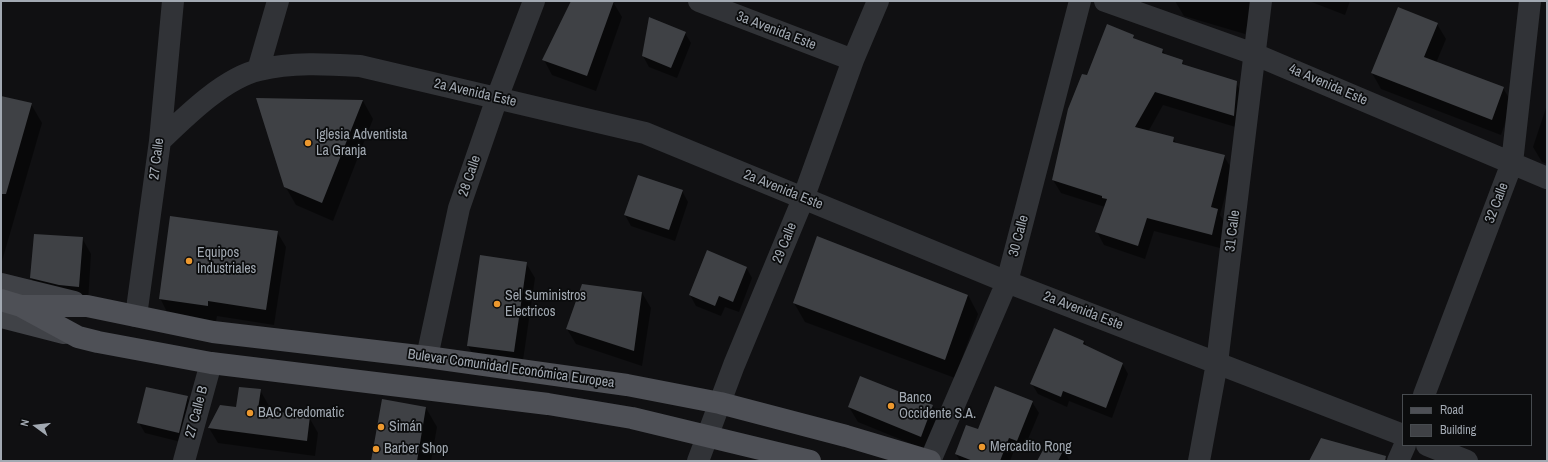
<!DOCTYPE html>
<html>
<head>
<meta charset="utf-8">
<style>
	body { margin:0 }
	#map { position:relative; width:1548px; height:462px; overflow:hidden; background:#101012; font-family:"Archivo Narrow",sans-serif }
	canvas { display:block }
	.frame { position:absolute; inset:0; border:2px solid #a2a9b2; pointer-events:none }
	.legend { position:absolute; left:1402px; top:394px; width:130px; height:52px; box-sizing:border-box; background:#0b0c0d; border:1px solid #474b4f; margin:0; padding:5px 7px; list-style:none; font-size:12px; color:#a2a9b2 }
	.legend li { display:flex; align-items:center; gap:8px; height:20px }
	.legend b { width:20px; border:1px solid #474b4f }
	.north { position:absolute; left:16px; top:406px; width:40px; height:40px; -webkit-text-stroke:3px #0b0c0d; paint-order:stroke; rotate:285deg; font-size:11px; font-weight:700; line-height:16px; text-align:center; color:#a2a9b2 }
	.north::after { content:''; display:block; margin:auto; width:14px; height:18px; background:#a2a9b2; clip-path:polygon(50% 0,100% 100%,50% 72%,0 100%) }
</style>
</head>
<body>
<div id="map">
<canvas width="1548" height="462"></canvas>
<div class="frame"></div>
<ul class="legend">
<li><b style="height:5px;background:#4e5056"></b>Road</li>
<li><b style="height:11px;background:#3f4145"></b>Building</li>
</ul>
<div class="north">N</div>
</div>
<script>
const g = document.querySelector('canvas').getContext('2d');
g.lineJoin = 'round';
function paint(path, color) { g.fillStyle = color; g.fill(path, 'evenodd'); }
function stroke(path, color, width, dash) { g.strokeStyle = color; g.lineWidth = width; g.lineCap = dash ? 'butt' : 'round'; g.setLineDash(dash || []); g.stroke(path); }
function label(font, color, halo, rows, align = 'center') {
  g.font = font + ' "Archivo Narrow",sans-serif'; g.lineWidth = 3.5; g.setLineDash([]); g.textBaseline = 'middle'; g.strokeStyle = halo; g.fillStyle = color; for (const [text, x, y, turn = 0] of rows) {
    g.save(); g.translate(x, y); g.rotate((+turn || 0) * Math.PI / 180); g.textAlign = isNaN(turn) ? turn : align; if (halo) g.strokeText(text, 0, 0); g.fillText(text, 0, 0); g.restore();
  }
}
paint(new Path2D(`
	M572,1h38l3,1 9,15 -26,74 -44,-16 -8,-15z
	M1175,1h79l-9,33 -61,-18z
	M1309,1h41l-5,14z
	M1437,24l9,15 -10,24 67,25 9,15 -11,32 -120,-46 -9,-16z
	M685,33l6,10 -14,35 -28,-11 -6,-11z
	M1133,36l2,4 27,9 4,7 16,5 3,5 52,19 8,13 -3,31 -79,-24 -15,27 25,6 4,6 47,12 8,14 -12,45 5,8 -5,25 -66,-17 -9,28 -41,-14 -7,-13 8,-25 -44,-14 -8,-13 34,-104z
	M1,97l30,7 11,19 -40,138h-1z
	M257,99l106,2 10,18 -40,102 -37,-16 -11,-19z
	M1547,105v59l-5,-2 -9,-15z
	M682,191l6,11 -13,39 -44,-15 -6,-11z
	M277,232l9,15 -12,78 -57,-9 -1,5 -48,-7 -8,-16z
	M82,238l9,16 -3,48 -48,-9 -9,-15z
	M526,263l9,15 -13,89 -45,-6 -9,-15z
	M746,267l6,11 -13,34 -14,-5 -4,9 -25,-10 -6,-11z
	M642,293l9,15 -9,58 -66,-22 -9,-15z
	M968,295l10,19 -23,64 -150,-56 -11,-19z
	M1084,341l3,6 35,16 6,11 -16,44 -43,-17 -2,6 -29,-13 -6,-10z
	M861,377l72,29 9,15 -13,30 -71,-29 -9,-15z
	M260,390l9,16 -1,6 41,5 9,16 -3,23 -97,-13 -9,-15z
	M187,397l7,11 -9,35 -40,-10 -6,-10z
	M382,400l44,8 11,19 -6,34h-59z
	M1032,402l7,11 -16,38 -8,-3 -5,13h-50l-4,-7 22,-24z
	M1048,442l15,8 7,11h-32z`), '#0007');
paint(new Path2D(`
	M571,1h43l-27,75 -45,-16z
	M1398,7l40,16 -14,34 80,30 -12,33 -121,-47z
	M649,17l37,15 -15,36 -29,-12z
	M1107,24l27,11 -1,3 30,11 -1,4 21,7 -1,4 55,17 -3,35 -79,-24 -20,35 39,10 -1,5 52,13 -14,52 7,2 -6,26 -65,-17 -9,28 -43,-14 12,-33 -5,-1v-2l-50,-16 16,-71 14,-35 5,1z
	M1,96l31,7 -26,91h-5z
	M256,98l107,2 -41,103 -38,-16z
	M638,175l45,15 -14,40 -45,-15z
	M170,216l108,15 -12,79 -58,-9v5l-49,-7z
	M34,234l49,3 -4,50 -20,-2 -29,-7z
	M817,236l151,59 -23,65 -152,-57z
	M707,250l40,17 -14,35 -14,-6 -4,10 -26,-11z
	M480,255l47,7 -13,90 -47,-6z
	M582,284l60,8 -8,59 -68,-22z
	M1054,328l30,13 -1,3 40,19 -17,45 -43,-17 -2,6 -31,-13z
	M860,376l73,29 -12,32 -73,-30z
	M995,386l38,15 -16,40 -8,-3 -9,23h-27l-18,-7 11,-29 12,4z
	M146,387l42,9 -9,37 -42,-10z
	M239,387l22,2 -3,20 52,7 -3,25 -99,-13 12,-23 16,2z
	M382,399l44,8 -9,54h-46z
	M1321,438l65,18 -1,5h-76z
	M1048,441l16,8 -6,12h-21z`), '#3f4145');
stroke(new Path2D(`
	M699,1l154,59
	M1105,1l149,53 293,124
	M258,70l20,-69
	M160,141c25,-24 64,-63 99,-71 33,-8 67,-6 101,-4l285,67 362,149 396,153
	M136,316l24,-175 13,-140
	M427,357l32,-149 38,-110 37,-97
	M1424,395l88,-232 18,-162
	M1427,445l40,16
	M184,461l27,-98
	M698,461l36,-96 69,-166 50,-139 25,-59
	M930,461l77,-179 73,-281
	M1199,461l18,-98 44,-362
	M1398,461l7,-16`), '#313337', 22);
stroke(new Path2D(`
	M1,284l73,18
	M1,317l63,16`), '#404247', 22);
stroke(new Path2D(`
	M1,300l20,6 57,31 20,5 113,21 337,41 84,14 178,43
	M21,306h66l126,26 214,25 200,28 93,18 126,33 84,25`), '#4e5056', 22);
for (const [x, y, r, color] of [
	[308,143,4,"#ec982e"],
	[189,261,4,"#ec982e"],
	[497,304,4,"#ec982e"],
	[891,406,4,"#ec982e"],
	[250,413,4,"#ec982e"],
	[381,427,4,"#ec982e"],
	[982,447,4,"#ec982e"],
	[376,449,4,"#ec982e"]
]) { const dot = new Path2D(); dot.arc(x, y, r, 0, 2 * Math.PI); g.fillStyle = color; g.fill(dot); stroke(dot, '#0b0c0d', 1.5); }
label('14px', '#a2a9b2', '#0b0c0d', [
	["3a Avenida Este",776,31,21],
	["4a Avenida Este",1328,85,23],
	["2a Avenida Este",475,93,13],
	["27 Calle",157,159,-83],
	["28 Calle",470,176,-71],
	["2a Avenida Este",783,190,22],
	["32 Calle",1497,203,-69],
	["31 Calle",1233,231,-83],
	["30 Calle",1019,236,-75],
	["29 Calle",785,243,-68],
	["2a Avenida Este",1083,311,21],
	["Bulevar Comunidad Económica Europea",511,369,8],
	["27 Calle B",197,412,-75]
]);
label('14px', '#a2a9b2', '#0b0c0d', [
	["Iglesia Adventista",316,135],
	["La Granja",316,151],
	["Equipos",197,253],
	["Industriales",197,269],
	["Sel Suministros",505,296],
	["Electricos",505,312],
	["Banco",899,398],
	["Occidente S.A.",899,414],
	["BAC Credomatic",258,413],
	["Simán",389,427],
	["Mercadito Rong",990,447],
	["Barber Shop",384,449]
], 'left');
</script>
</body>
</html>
